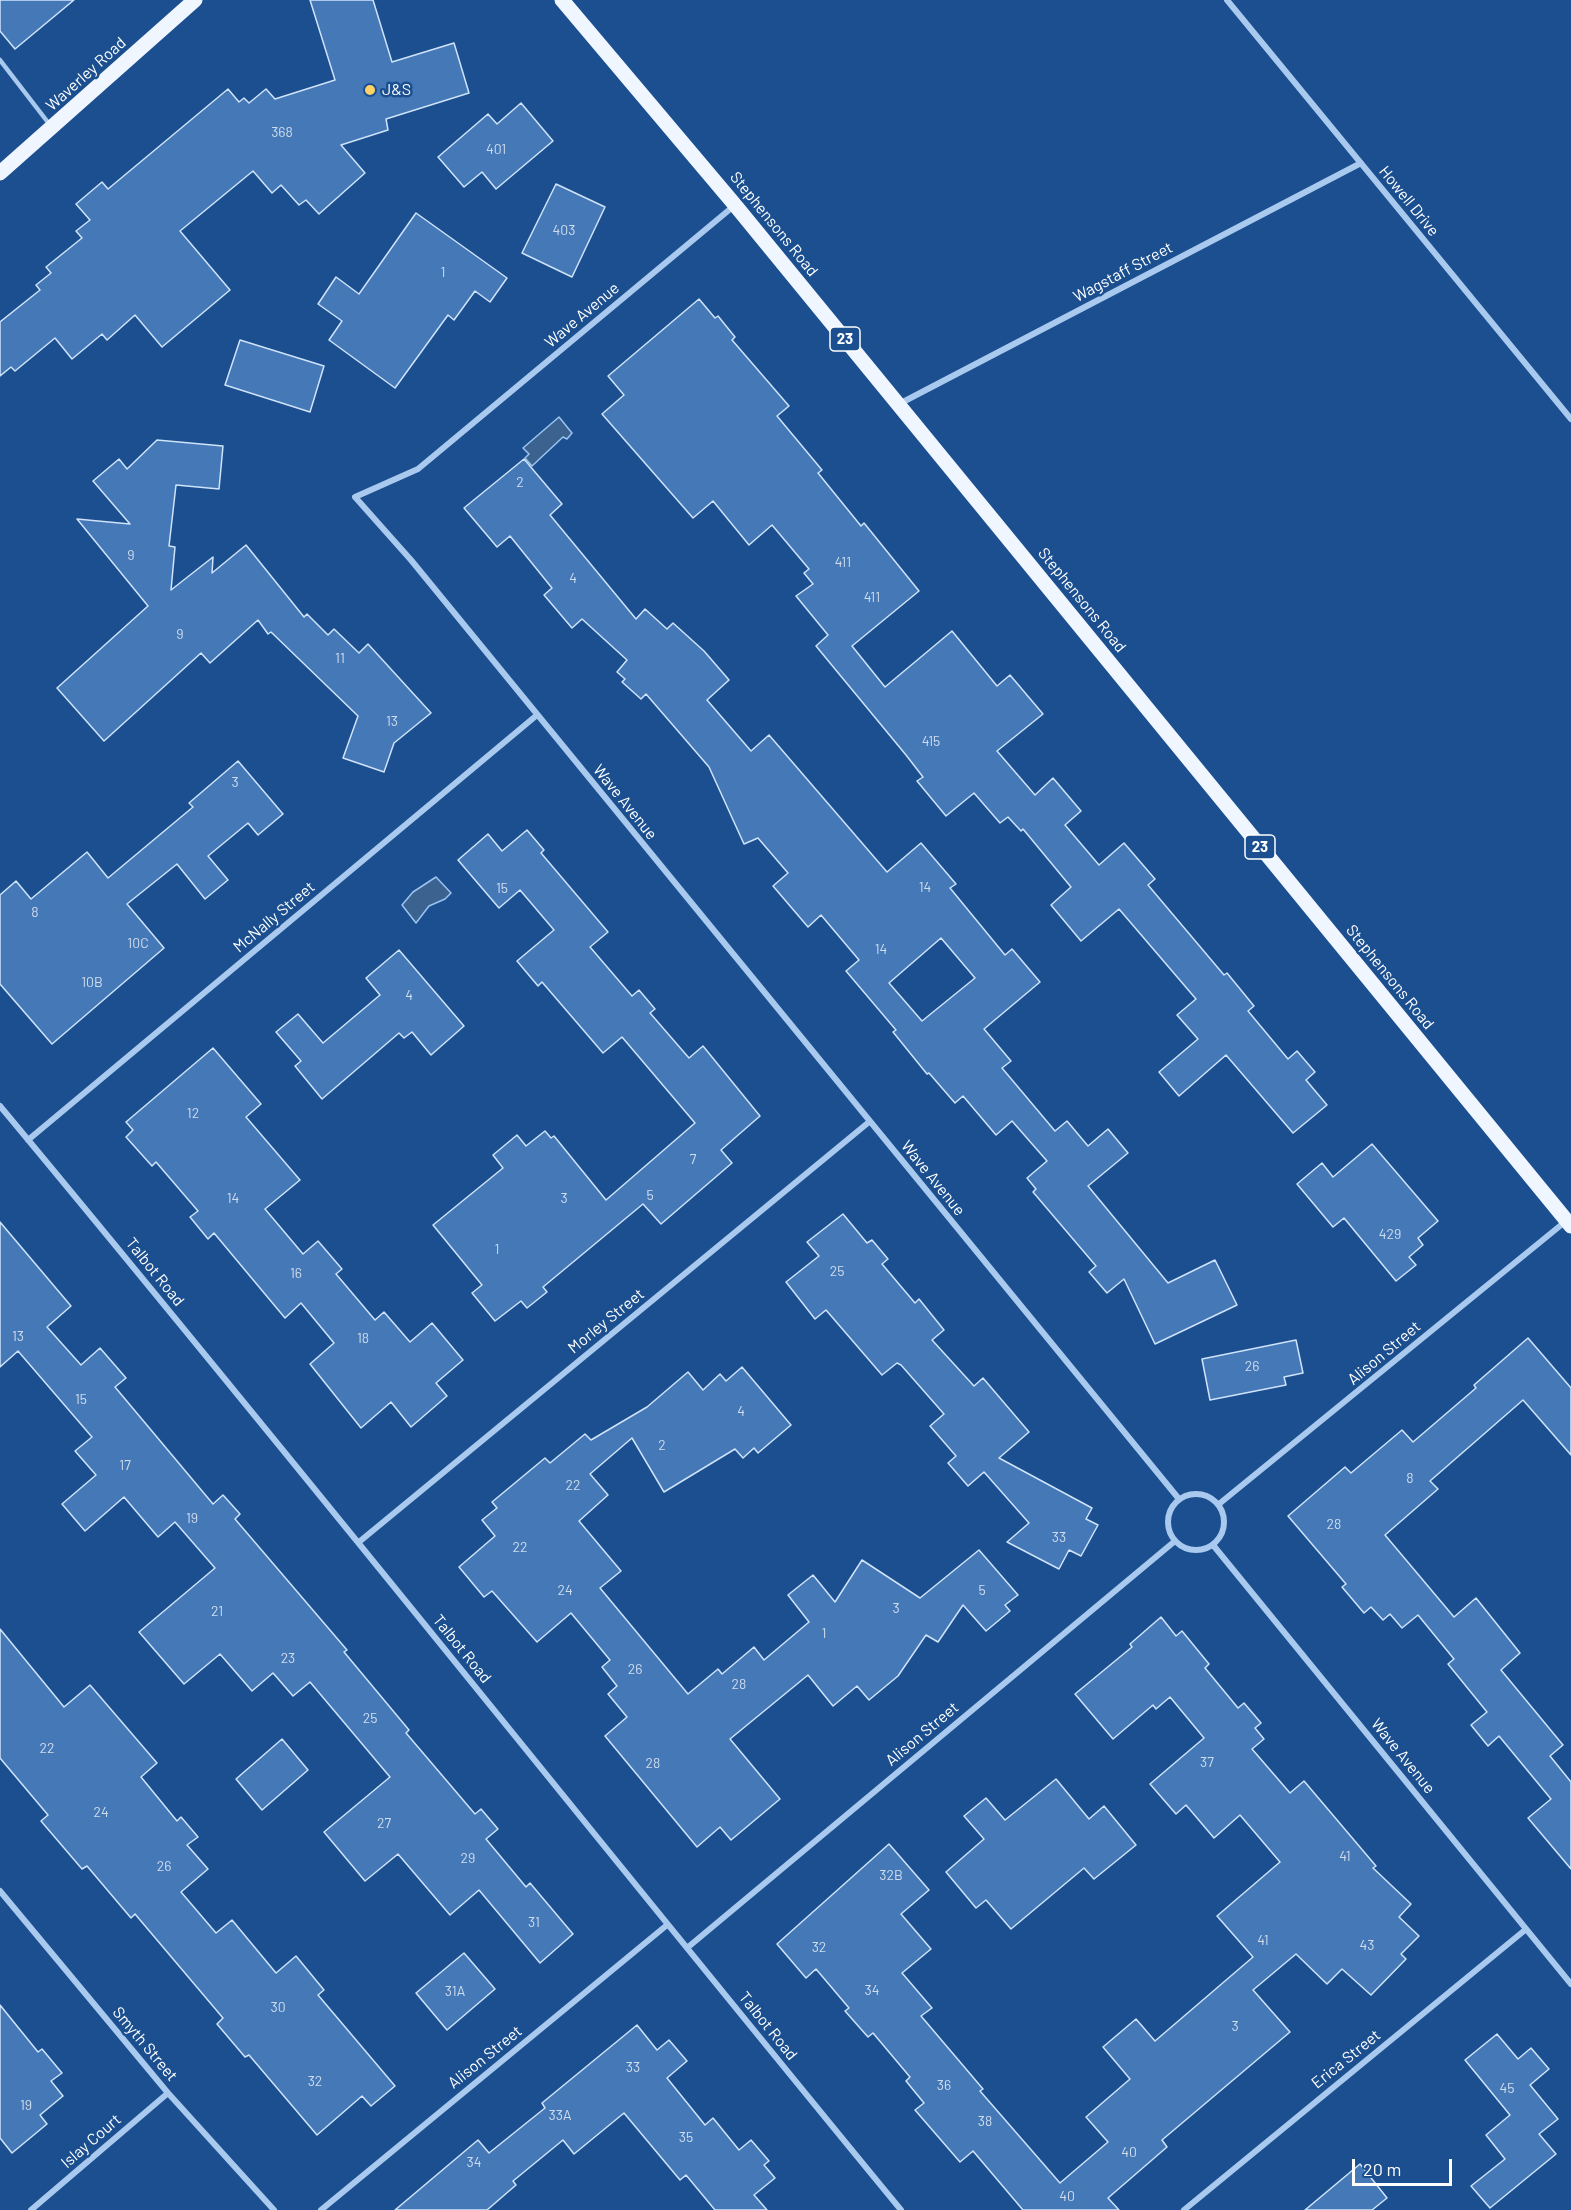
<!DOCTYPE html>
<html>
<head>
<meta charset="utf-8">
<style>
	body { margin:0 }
	#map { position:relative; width:1571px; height:2210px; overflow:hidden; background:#1b4f8f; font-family:Barlow,sans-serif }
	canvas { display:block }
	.scale { position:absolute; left:1352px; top:2159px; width:100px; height:27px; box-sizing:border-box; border:3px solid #fff; border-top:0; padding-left:8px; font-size:18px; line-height:21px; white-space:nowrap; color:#fff; -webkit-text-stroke:4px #1b4f8f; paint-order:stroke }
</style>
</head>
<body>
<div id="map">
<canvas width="1571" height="2210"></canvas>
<div class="scale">20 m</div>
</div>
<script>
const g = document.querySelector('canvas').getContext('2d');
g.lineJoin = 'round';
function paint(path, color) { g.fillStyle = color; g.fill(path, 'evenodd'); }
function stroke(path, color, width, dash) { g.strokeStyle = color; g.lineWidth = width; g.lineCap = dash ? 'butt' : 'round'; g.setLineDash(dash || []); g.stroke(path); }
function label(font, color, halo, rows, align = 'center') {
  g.font = font + ' Barlow,sans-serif'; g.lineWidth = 5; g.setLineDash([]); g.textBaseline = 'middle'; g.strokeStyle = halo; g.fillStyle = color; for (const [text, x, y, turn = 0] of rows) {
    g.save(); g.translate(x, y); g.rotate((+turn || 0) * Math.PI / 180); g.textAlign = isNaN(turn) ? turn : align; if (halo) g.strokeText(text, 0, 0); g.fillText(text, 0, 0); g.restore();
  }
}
const water = new Path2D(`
	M559,417l13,16 -5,6 -4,-2 -31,29 -7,-8 4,-4 -6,-6z
	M436,877l15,16 -6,6 -16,7 -13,17 -14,-18 11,-13z`);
paint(water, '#3c6290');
stroke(water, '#9cc4f0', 1.5);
const building = new Path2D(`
	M0,0h74l-59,49 -15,-18z
	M310,0h63l19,62 62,-19 15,50 -83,26 2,11 -47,15 24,28 -46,41 -13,-14 -7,5 -18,-20 -9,8 -19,-22 -73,60 50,59 -68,57 -27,-32 -28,25 -5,-6 -30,25 -17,-21 -40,33 -4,-4 -11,9v-54l40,-32 -4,-5 15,-12 -5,-6 36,-29 -6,-7 14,-11 -14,-16 26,-22 6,7 120,-100 11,13 5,-4 5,5 17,-14 9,10 60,-19z
	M521,103l32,38 -57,48 -14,-17 -18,15 -26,-30 50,-43 9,10z
	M556,184l49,23 -33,70 -50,-24z
	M416,213l91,65 -17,24 -15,-11 -21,29 -6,-5 -53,73 -66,-48 13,-19 -24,-17 18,-27 23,17z
	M699,299l16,19 3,-2 17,21 -3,3 57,66 -12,10 45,54 -4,3 43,53 3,-3 55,68 -67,55 33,41 67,-56 45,55 13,-11 33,39 -46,37 38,44 18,-17 28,33 -16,14 34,40 25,-22 31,36 -7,6 76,90 3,-2 27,33 -6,5 40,48 9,-8 18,21 -9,8 21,25 -34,28 -67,-78 -47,41 -20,-24 39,-33 -21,-24 19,-16 -77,-90 -38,32 -30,-36 20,-18 -48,-58 -2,2 -13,-14 -8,6 -26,-30 -28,23 -29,-35 6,-4 -17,-22 -90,-109 12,-11 -32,-39 17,-12 -9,-11 5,-4 -37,-44 -23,20 -36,-44 -20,17 -91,-104 22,-19 -16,-19z
	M240,340l84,26 -14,46 -85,-27z
	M157,440l66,6 -4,43 -43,-4 -7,61 6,1 -4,43 42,-33 -1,16 34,-28 58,72 3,-3 21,21 6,-6 25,24 9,-9 63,69 -37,30 -10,29 -41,-14 15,-42 -87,-84 -3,2 -10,-14 -48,43 -9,-10 -97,88 -47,-53 91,-82 -71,-87 53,5 -37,-43 26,-22 8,10z
	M524,459l38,45 -12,11 86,104 9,-10 22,20 6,-6 31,28 25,29 -22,20 44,51 18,-16 118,137 34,-29 35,41 -6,4 55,67 7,-6 28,33 -56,47 27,32 -9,7 53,63 12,-10 21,25 20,-17 20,24 -40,33 80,97 47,-23 22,45 -82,39 -31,-65 -17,14 -18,-21 7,-6 -63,-74 3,-3 -9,-11 20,-17 -35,-40 -16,14 -33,-39 -8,7 -26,-30 -2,1 -34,-42 3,-2 -50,-59 13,-11 -38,-45 -13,12 -35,-41 15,-13 -30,-35 -14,6 -35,-77 -63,-73 -5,5 -19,-17 3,-3 -8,-7 10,-12 -45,-41 -10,9 -28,-33 8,-7 -42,-52 -13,11 -33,-39zM941,938l34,40 -53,43 -33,-38z
	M238,761l45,53 -25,21 -10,-12 -40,33 20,24 -23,19 -28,-35 -50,40 37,44 -112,96 -52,-60v-89l16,-14 15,18 56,-47 21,26 85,-71 -4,-4z
	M527,830l17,20 -3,3 67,79 -18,15 42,49 7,-6 16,19 -5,4 39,45 14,-12 57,70 -39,34 11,13 -71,61 -18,-20 -100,83 4,5 -20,16 -6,-7 -26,20 -23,-28 10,-8 -49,-60 70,-57 -10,-13 24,-20 9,11 19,-15 6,7 3,-2 52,64 89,-77 -73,-86 -19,16 -61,-71 -4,4 -21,-25 37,-31 -34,-40 -21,18 -41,-48 30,-26 14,17z
	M399,950l65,76 -33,29 -19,-23 -8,6 -5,-5 -77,66 -27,-33 6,-5 -25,-29 22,-18 25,29 57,-48 -14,-17z
	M213,1048l48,56 -15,13 54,63 -35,29 38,45 15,-13 24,28 -6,5 39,46 9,-8 26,30 22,-19 31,37 -27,23 11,13 -36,31 -20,-25 -30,26 -51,-64 24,-21 -33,-40 -16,15 -71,-85 -6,6 -18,-22 8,-6 -42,-49 -4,4 -26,-29 7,-7 -7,-8z
	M1372,1144l66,77 -20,17 5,7 -14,12 7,8 -20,16 -52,-63 -11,9 -36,-43 25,-21 11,14z
	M843,1214l24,29 5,-3 16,19 -6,5 33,39 4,-4 25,31 -12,10 42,46 9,-8 46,54 -30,26 93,50 -6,11 12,6 -17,31 -12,-6 -10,19 -52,-27 22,-19 -45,-51 -16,14 -20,-23 8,-7 -26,-30 14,-12 -43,-49 -4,-2 -15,12 -56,-65 -11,9 -29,-37 33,-26 -12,-14z
	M0,1222l71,84 -24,21 34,38 19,-17 26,30 -11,9 98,117 10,-9 17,19 -5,5 112,131 -3,2 65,78 -3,3 69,81 6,-5 17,20 -12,10 40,48 4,-4 43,51 -33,29 -61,-73 -29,25 -52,-61 -33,27 -41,-49 66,-55 -80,-95 -17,14 -20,-23 -21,18 -32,-37 -36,30 -45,-52 76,-64 -40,-46 -17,15 -34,-40 -39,34 -23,-27 34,-29 -21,-24 17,-14 -74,-86 -18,16z
	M1528,1338l43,50v67l-48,-55 -93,81 8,8 -53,46 69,82 22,-19 44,55 -19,17 62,75 -13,11 21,26v87l-43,-51 23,-19 -52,-63 -11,10 -17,-21 16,-13 -39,-48 6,-5 -36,-44 -16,13 -12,-14 -7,6 -12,-13 -7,6 -22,-26 4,-3 -58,-68 57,-49 6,6 51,-43 11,12 63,-54 -2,-3z
	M1296,1340l7,33 -19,4 2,8 -76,15 -8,-41z
	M742,1367l49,58 -33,28 -4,-5 -11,10 -8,-9 -71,43 -32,-54 -42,36 18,21 -29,26 42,50 -21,17 88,106 30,-25 4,5 32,-27 10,13 45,-38 -21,-27 25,-20 22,27 27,-42 58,38 59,-48 39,45 -13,10 5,6 -24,20 -23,-26 -25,37 -12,-7 -28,41 -29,24 -12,-14 -24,20 -25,-31 -78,64 50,60 -49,41 -11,-13 -23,20 -92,-111 22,-19 -19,-23 9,-8 -15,-19 8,-7 -39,-47 -34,29 -45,-51 -8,6 -25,-30 36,-31 -13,-16 15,-12 -5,-6 53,-44 5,5 35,-29 6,6 56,-33 41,-35 15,18 17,-16 6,7z
	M1161,1617l15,19 6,-5 27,33 -4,4 33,40 6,-5 17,20 -6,5 9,11 -12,10 38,44 14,-12 72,85 -3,2 38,36 -12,13 20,19 -18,18 5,5 -35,36 -29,-26 -15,15 -31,-30 -43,36 37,42 -128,108 5,7 -59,51 11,12h-96l-50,-59 -13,11 -45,-52 9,-7 -18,-22 4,-4 -37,-44 -5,4 -23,-26 4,-3 -33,-39 -10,9 -29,-34 112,-100 40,46 -28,24 30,35 -29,24 30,35 -11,8 62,73 -3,2 80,92 48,-41 -22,-25 44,-38 -27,-32 33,-28 19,22 98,-84 -36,-41 63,-54 -40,-47 -26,23 -28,-33 -10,9 -26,-30 54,-46 -34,-41 -14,12 -3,-4 -40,34 -38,-45 57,-47 -2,-3z
	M0,1629l64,78 26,-22 67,78 -16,14 36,44 4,-4 17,20 -11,8 21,24 -27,23 35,41 16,-13 44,53 20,-17 28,34 -6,5 77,91 -24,20 -9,-10 -45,39 -68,-80 -4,2 -28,-33 6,-6 -88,-104 -4,4 -44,-52 -5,3 -41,-48 7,-6 -48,-57z
	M282,1739l26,31 -46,40 -26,-31z
	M1056,1779l33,40 15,-13 32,39 -42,34 -10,-11 -73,61 -25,-29 -10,8 -30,-36 38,-33 -20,-23 22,-18 19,22z
	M464,1953l31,36 -48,41 -31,-37z
	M0,2005l38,47 4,-3 20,24 -11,8 12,15 -23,19 7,9 -35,29 -12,-15z
	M637,2025l20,25 12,-10 18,21 -20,17 38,47 8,-7 26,32 12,-10 18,21 -5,4 11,13 -21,17 13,15h-52l-29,-35 -6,5 -56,-67 -50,41 -11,-14 -50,41 3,4 -29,25h-92l83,-70 11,13 56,-45 -3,-5z
	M1497,2034l21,25 13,-11 18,21 -19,16 28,34 -19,15 17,20 -66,54 -19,-22 34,-27 -19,-24 24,-20 -45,-55z
	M1360,2164l27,34 -15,12h-67z`);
paint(building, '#4478b7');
stroke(building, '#cfe3fa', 1.5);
stroke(new Path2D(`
	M0,60l50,65`), '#a9c9ee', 4.5);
stroke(new Path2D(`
	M1227,0l344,419
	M735,205l-317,264 -63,28 56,63 768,939
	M899,404l462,-241
	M0,1106c304,365 599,737 901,1104
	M28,1140l509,-425
	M1168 1522a28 28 0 1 1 56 0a28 28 0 1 1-56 0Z
	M1219,1504l347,-283
	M359,1542l510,-420
	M1213,1545l358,439
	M0,1891l168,202 106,117
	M687,1948l488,-407
	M31,2210l137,-117
	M321,2210l346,-285
	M1184,2210l341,-280`), '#a9c9ee', 6);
stroke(new Path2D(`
	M562,0l173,205 836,1021
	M0,173l195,-173`), '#f0f6ff', 15);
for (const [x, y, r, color] of [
	[370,90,6,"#ffd166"]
]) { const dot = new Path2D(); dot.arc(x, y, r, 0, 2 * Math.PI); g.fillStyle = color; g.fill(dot); stroke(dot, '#1b4f8f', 2); }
label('14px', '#d0dded', null, [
	["368",282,132],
	["401",496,149],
	["403",564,230],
	["1",443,272],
	["2",520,482],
	["9",131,555],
	["411",843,562],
	["4",573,578],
	["411",872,597],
	["9",180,634],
	["11",340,658],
	["13",392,721],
	["415",931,741],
	["3",235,782],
	["14",925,887],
	["15",502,888],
	["8",35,912],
	["10C",138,943],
	["14",881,949],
	["10B",92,982],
	["4",409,995],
	["12",193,1113],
	["7",693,1159],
	["5",650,1195],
	["14",233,1198],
	["3",564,1198],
	["429",1390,1234],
	["1",497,1249],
	["25",837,1271],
	["16",296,1273],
	["13",18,1336],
	["18",363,1338],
	["26",1252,1366],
	["15",81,1399],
	["4",741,1411],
	["2",662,1445],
	["17",125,1465],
	["8",1410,1478],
	["22",573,1485],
	["19",192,1518],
	["28",1334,1524],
	["33",1059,1537],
	["22",520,1547],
	["24",565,1590],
	["5",982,1590],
	["3",896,1608],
	["21",217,1611],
	["1",824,1633],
	["23",288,1658],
	["26",635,1669],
	["28",739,1684],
	["25",370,1718],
	["22",47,1748],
	["37",1207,1762],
	["28",653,1763],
	["24",101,1812],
	["27",384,1823],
	["41",1345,1856],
	["29",468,1858],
	["26",164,1866],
	["32B",891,1875],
	["31",534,1922],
	["41",1263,1940],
	["43",1367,1945],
	["32",819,1947],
	["34",872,1990],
	["31A",455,1991],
	["30",278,2007],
	["3",1235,2026],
	["33",633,2067],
	["32",315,2081],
	["36",944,2085],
	["45",1507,2088],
	["19",26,2105],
	["33A",560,2115],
	["38",985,2121],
	["35",686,2137],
	["40",1129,2152],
	["34",474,2162],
	["40",1067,2196]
]);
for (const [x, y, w] of [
	[845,339,30],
	[1260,847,30]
]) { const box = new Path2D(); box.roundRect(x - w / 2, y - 12, w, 24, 4.5); g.fillStyle = '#1b4f8f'; g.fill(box); stroke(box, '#fff', 1.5); }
label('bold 15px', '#fff', null, [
	["23",845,339],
	["23",1260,847]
]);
label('16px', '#fff', '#1b4f8f', [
	["Waverley Road",86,74,-42],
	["Howell Drive",1409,201,51],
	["Stephensons Road",774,224,51],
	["Wagstaff Street",1123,272,-28],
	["Wave Avenue",582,315,-40],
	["Stephensons Road",1082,600,51],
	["Wave Avenue",625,802,51],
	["McNally Street",274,917,-40],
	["Stephensons Road",1390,977,51],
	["Wave Avenue",933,1178,51],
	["Talbot Road",155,1272,51],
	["Morley Street",606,1321,-39],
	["Alison Street",1384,1353,-40],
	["Talbot Road",462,1649,51],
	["Alison Street",922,1734,-40],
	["Wave Avenue",1403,1756,51],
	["Talbot Road",768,2026,51],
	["Smyth Street",145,2044,50],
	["Alison Street",485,2057,-39],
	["Erica Street",1346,2059,-39],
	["Islay Court",91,2141,-41]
]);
label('16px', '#fff', '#1b4f8f', [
	["J&S",382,90]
], 'left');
</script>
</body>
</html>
